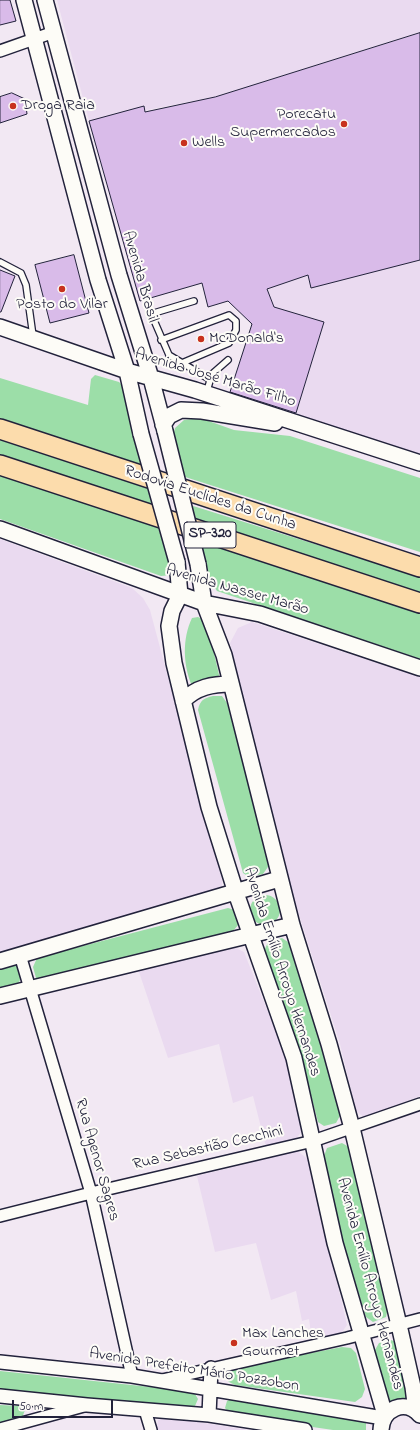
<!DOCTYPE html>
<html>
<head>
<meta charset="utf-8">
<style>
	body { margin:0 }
	#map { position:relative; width:420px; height:1430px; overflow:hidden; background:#f2e8f3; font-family:"Indie Flower",sans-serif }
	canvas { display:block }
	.scale { position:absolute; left:12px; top:1400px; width:101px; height:18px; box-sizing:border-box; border:2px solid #22223b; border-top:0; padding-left:5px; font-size:12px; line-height:14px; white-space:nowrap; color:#22223b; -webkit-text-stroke:3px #fdfcf7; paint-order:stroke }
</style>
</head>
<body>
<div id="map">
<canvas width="420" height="1430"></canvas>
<div class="scale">50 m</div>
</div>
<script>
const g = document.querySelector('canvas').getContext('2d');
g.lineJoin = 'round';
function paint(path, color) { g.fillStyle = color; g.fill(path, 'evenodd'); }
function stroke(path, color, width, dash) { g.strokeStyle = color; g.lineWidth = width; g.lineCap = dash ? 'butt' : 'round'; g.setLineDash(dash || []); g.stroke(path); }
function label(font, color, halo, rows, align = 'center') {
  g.font = font + ' "Indie Flower",sans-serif'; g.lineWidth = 4; g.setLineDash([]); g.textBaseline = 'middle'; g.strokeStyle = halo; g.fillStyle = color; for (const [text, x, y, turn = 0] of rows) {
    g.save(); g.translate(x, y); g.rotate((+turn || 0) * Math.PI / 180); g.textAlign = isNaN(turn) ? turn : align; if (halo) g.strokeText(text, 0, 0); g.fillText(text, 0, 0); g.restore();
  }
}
paint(new Path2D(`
	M57,0h363v33l-205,64 -126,24z
	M420,260v198l-125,-41 29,-94 -50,-16 -7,-18 41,-14z
	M0,539l132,49 11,10 7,12 72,270v9l-10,6 -212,57z
	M252,622l168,55v419l-56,21 -8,-6 -16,-67 -53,-167 -57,-234 8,-15z
	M232,946l12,6 44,110 14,69 -8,10 -28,6 -13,-51 -20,7 -14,-59 -51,14 -30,-89z
	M297,1151l11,8 39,166 -7,10 -28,6 -3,-22 -7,2 -6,-30 -25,9 -15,-57 -41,9 -18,-76z
	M166,1417l83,13h-92l1,-10z`), '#eadaf0');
paint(new Path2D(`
	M95,375l24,7 6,6 18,78 -143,-47v-41l88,27 3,-26z
	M200,418l34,12 56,6 130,42v74l-238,-76 -9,-40 2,-8 9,-8z
	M0,440l148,48 5,22 -153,-51z
	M0,473l157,52 15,42 -1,8 -10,1 -161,-57z
	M190,505l230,72v20l-225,-70z
	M199,540l221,70v49l-203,-68 -8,-12z
	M198,617l6,3 4,7 12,52 -28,7c-9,-21 -10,-47 0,-68z
	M213,696h9l5,7 43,161 -7,10 -14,3 -6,-4 -45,-163c2,-10 6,-12 15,-14z
	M250 910a15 15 0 1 1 30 0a15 15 0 1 1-30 0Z
	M228,908l7,2 4,14 -6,7 -185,47h-12l-3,-11 4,-9z
	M282,938l9,6 34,102 16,68 -5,9 -12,3 -6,-4 -17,-65 -37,-106 4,-9z
	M11,963l7,4 3,11 -4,8 -17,5v-24z
	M342,1143l7,4 39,161 -2,9 -13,5 -7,-5 -24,-77 -18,-84 3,-8z
	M391,1340l7,3 12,58 -15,-1 -7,2 -13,-52 4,-7z
	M342,1347l9,1 5,5 9,36 -3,8 -7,5 -120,-17 -6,-3 -3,-5 2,-6 6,-3z
	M0,1371l188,20 7,3 3,5 -3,7 -4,2 -191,-19z
	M233,1398l133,22v10h-33l-102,-15 -6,-7 2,-7z
	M0,1405l20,1 5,4 -3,8 -22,5z`), '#9cdea8');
const building = new Path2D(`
	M0,0h10l6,21 -16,4z
	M420,33v227l-109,28 -3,-13 -41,14 7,18 50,15 -28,91 -66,-21 22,-68 -24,-23 -20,6 -6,-24 -62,18 -51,-180 55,-15 1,6 70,-15z
	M12,93l13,6 2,15 -27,9v-26z
	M74,255l15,58 -39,10 -15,-58z
	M0,270l15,6 -14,36h-1z`);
paint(building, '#d9bbe9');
stroke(building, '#22223b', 1);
const service = new Path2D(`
	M0,262l21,11 5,12 7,51
	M194,301l-40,12 -1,5 16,37 40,24
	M161,340l68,-25 7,6v9l-7,13 -47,20
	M206,394l6,-20 16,-14`);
const minor = new Path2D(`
	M0,51l54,-19
	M20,955l71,238 41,183
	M0,1216l91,-23 222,-52 107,-37
	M162,1380l185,-42 73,-19
	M145,1410l6,20
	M0,1429l84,-23`);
const tertiary = new Path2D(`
	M0,1362l132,14 251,42
	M0,1396l87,9 122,10 96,15
	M209,1415l2,-47`);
const secondary = new Path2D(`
	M24,0l74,280 29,91 14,63
	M45,0l74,275 32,103 14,53
	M0,327l127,44 68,19 225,73
	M163,425l6,-9 12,-6 21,1 73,12
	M0,529l204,74 56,11 160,54
	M177,562l3,33 -8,16 -3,15 5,37 35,144 27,86 58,165 41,185 50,172
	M198,564l6,39 20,52 68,270 37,119 23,84 47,197 14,62 3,24
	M183,701c13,-14 30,-17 48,-17
	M0,961l279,-82
	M0,996l292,-71
	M381,1430c1,-21 24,-32 39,-15`);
const motorway = new Path2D(`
	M0,429l420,138
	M0,465l420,138`);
stroke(service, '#22223b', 8);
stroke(minor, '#22223b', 14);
stroke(tertiary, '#22223b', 16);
stroke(secondary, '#22223b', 18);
stroke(motorway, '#22223b', 22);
stroke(service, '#fdfcf7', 5.5);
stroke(minor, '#fdfcf7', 11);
stroke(tertiary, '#fdfcf7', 13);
stroke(secondary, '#fdfcf7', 15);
stroke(motorway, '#fcdcac', 19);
const secondaryBridge = new Path2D(`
	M165,431l33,133
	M141,434l36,128`);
stroke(secondaryBridge, '#22223b', 18, []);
stroke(secondaryBridge, '#fdfcf7', 15);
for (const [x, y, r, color] of [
	[13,106,4,"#c8321e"],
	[344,124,4,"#c8321e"],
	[184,143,4,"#c8321e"],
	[62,289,4,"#c8321e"],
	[201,339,4,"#c8321e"],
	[234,1343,4,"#c8321e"]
]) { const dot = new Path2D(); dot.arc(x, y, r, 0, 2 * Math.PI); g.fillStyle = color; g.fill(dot); stroke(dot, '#fdfcf7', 1.5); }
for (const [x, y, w] of [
	[210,535,52]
]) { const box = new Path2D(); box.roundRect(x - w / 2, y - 13, w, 26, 3); g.fillStyle = '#fdfcf7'; g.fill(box); stroke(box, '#22223b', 1); }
label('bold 15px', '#22223b', null, [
	["SP-320",210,535]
]);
label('16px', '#22223b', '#fdfcf7', [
	["Droga Raia",21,106],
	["Porecatu",336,115,"right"],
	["Supermercados",336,133,"right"],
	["Wells",192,143],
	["Posto do Vilar",62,305,"center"],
	["McDonald's",209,339],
	["Max Lanches",242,1334],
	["Gourmet",242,1352]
], 'left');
label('16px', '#22223b', '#fdfcf7', [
	["Avenida Brasil",139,277,74],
	["Avenida José Marão Filho",215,379,17],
	["Rodovia Euclides da Cunha",210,499,18],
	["Avenida Nasser Marão",237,591,16],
	["Avenida Emílio Arroyo Hernandes",281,972,72],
	["Rua Sebastião Cecchini",208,1149,-13],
	["Rua Agenor Sagres",96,1160,74],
	["Avenida Emílio Arroyo Hernandes",369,1284,75],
	["Avenida Prefeito Mário Pozzobon",194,1371,9]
]);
</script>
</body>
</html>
